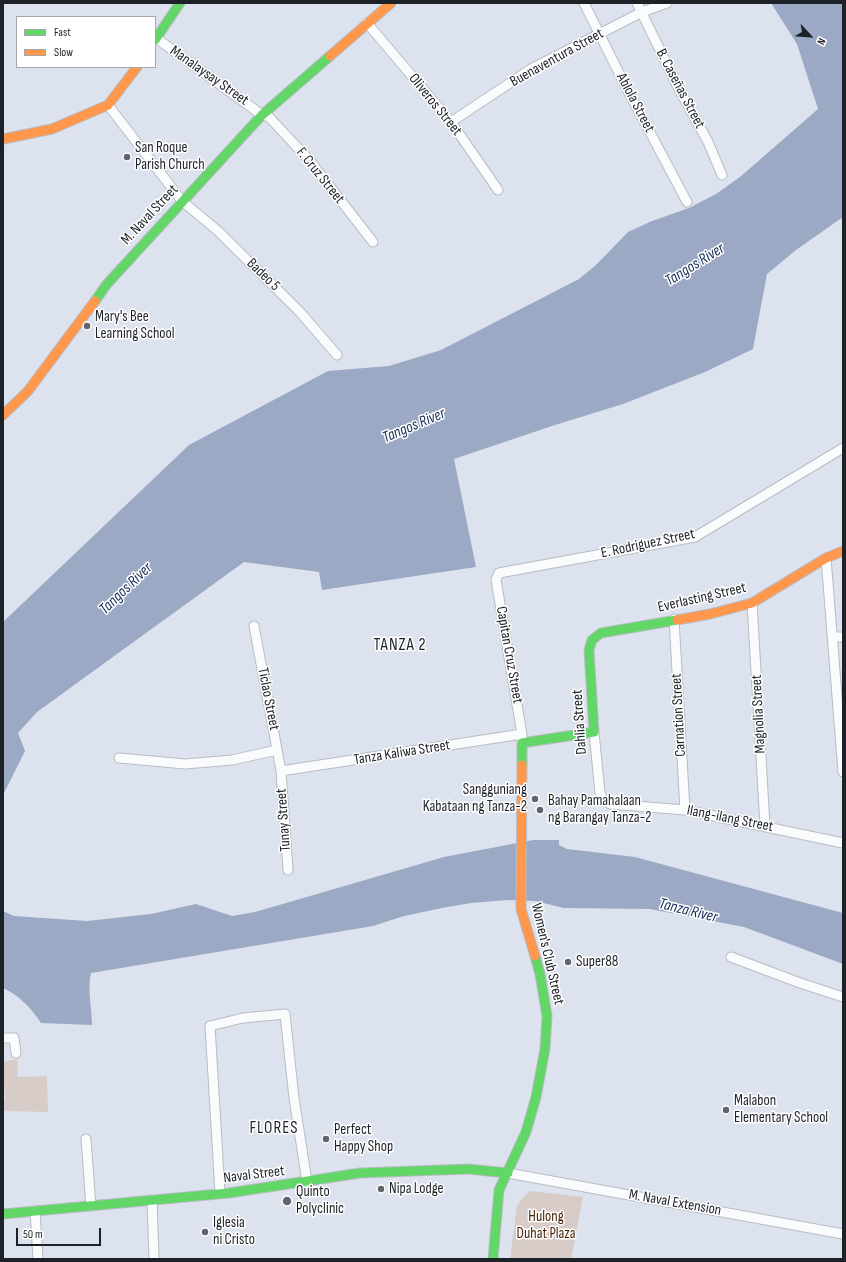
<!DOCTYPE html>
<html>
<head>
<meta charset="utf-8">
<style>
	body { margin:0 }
	#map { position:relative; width:846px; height:1262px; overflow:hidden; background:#dde3ee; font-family:"Sofia Sans Condensed",sans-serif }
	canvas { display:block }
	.frame { position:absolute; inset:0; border:4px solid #1d2128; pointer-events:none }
	.legend { position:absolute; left:16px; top:16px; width:140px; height:52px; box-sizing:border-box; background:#fff; border:1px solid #a5a6a9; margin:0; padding:5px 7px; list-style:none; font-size:12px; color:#1d2128 }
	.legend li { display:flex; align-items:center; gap:8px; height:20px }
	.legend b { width:20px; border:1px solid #a5a6a9 }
	.north { position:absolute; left:790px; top:16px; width:40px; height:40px; -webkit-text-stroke:3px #fff; paint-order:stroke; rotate:116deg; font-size:11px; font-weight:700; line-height:16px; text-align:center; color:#1d2128 }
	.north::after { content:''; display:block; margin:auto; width:14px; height:18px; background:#1d2128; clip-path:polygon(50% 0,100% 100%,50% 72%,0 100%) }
	.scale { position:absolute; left:16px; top:1228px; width:85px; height:18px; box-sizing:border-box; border:2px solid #1d2128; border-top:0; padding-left:5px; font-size:12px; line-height:14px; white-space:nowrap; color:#1d2128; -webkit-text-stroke:3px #fff; paint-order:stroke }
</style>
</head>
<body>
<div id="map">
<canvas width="846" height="1262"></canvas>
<div class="frame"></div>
<ul class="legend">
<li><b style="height:5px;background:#63d668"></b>Fast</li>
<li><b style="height:5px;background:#ff974d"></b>Slow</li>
</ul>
<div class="north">N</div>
<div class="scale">50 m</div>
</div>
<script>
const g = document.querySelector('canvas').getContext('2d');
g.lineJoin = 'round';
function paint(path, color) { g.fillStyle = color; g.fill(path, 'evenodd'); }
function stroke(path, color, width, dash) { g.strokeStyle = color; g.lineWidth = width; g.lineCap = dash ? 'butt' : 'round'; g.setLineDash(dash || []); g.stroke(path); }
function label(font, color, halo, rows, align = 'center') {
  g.font = font + ' "Sofia Sans Condensed",sans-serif'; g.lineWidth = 3; g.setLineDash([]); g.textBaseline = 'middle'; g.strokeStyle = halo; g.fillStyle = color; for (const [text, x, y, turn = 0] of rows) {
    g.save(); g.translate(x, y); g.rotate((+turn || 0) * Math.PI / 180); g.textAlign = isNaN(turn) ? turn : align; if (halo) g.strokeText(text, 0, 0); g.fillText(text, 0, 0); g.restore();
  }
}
paint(new Path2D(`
	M17,1059l1,18 29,-1 1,36 -45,-1v-11h2l-2,-38z
	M529,1191l54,6 -12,62h-61l7,-54z`), '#d8ccc9');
paint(new Path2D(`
	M771,3h72v214l-47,33 -29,24 -14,75 -48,23 -82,32 -68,21 -101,34 22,108 -154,23 -3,-18 -75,-10 -207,150 -19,21 7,18 -22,44v-173l186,-177 139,-74 61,-5 52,-16 138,-71 17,-14 32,-33 24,-11 37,-13 27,-14 24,-17 78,-68 -21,-65z
	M533,840h26v5l8,4 68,8 208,56v51l-99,-37 -94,-18 -86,-1 -29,-7 -27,-1 -37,3 -29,5 -38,8 -31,10 -282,47c-4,15 1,36 1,52l-51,-2c-9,-14 -22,-28 -38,-35v-77l11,5 73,5 64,-7 45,-10 36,12 23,-4 189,-55z`), '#9ba9c4');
const street = new Path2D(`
	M584,3l43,86 60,113
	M637,3l42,86 29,53 14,33
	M367,23l84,99 47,68
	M156,38l106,77 7,2 41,44 63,81
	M108,105l74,96 36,30 82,81 37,43
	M451,122l80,-53 111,-57 25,-9
	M826,558l17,214
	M752,603l13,223
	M674,619l11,191
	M254,626l27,145 7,99
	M832,637h11
	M594,732l6,61 2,5 8,6 75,6 158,33
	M522,743v-9l-26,-154 3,-7 196,-36 148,-89
	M119,758l66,6 47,-4 45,-10
	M281,771l241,-37
	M731,957l69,26 43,14
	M3,1038h11l2,15
	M86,1139l5,67
	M508,1173l335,61
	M220,1193l-10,-167 33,-8 42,-4 9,84 13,84
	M152,1200l2,59
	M35,1211l3,48`);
const fast = new Path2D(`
	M155,40l25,-37
	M95,301l12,-17 155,-169 68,-59
	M522,765v-22l72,-11 -5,-82 3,-10 9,-7 76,-13
	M3,1214l226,-21 131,-20 108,-4 40,4
	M493,1259l6,-69 27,-58 10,-35 9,-48 2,-33 -7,-42 -5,-18`);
const slow = new Path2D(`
	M330,56l61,-53
	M3,139l49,-10 56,-24 29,-38
	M3,415l25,-24 67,-90
	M677,620l33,-6 42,-11 74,-45 17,-7
	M522,765l-1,144 14,47`);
stroke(street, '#b8bcc4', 11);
stroke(fast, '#b8bcc4', 11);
stroke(slow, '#b8bcc4', 11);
stroke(street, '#fafbfc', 9);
stroke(fast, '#63d668', 9);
stroke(slow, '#ff974d', 9);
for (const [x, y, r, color] of [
	[127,157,4,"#60656d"],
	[87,326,4,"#60656d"],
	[535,799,4,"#60656d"],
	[540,810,4,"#60656d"],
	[568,962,4,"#60656d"],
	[726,1110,4,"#60656d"],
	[326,1139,4,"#60656d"],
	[381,1189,4,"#60656d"],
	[287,1201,5,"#60656d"],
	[205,1232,4,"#60656d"]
]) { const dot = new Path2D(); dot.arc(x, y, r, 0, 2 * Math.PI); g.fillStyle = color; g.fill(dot); stroke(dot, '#fff', 1.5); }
label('15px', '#1d2128', '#fff', [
	["Buenaventura Street",557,58,-29],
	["Manalaysay Street",209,76,35],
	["B. Caseñas Street",680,89,62],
	["Ablola Street",635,103,62],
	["Oliveros Street",435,105,51],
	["F. Cruz Street",320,176,51],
	["M. Naval Street",150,215,-47],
	["Badeo 5",263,275,44],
	["E. Rodriguez Street",648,544,-12],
	["Everlasting Street",702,598,-13],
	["Capitan Cruz Street",509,655,80],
	["Ticlao Street",268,699,79],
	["Magnolia Street",759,714,-93],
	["Carnation Street",679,715,-93],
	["Dahlia Street",580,722,-94],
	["Tanza Kaliwa Street",402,753,-9],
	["Ilang-ilang Street",730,819,11],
	["Tunay Street",284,820,-94],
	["Women's Club Street",547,954,77],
	["Naval Street",254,1175,-7],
	["M. Naval Extension",675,1203,10]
]);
label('15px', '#1d2128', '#fff', [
	["San Roque",135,148],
	["Parish Church",135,165],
	["Mary's Bee",95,317],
	["Learning School",95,334],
	["Sangguniang",527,790,"right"],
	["Kabataan ng Tanza-2",527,807,"right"],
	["Bahay Pamahalaan",548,801],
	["ng Barangay Tanza-2",548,818],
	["Super88",576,962],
	["Malabon",734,1101],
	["Elementary School",734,1118],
	["Perfect",334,1130],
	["Happy Shop",334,1147],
	["Nipa Lodge",389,1189],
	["Quinto",296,1192],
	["Polyclinic",296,1209],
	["Iglesia",213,1223],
	["ni Cristo",213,1240]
], 'left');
label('15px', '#431e04', '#fff', [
	["Hulong",546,1217],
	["Duhat Plaza",546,1234]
]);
label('italic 16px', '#182d5a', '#fff', [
	["Tangos River",695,265,-32],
	["Tangos River",414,426,-23],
	["Tangos River",126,589,-44],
	["Tanza River",688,911,14]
]);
g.letterSpacing = '1px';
label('17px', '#1d2128', '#fff', [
	["TANZA 2",400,646],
	["FLORES",274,1129]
]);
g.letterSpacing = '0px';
</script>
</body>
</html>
